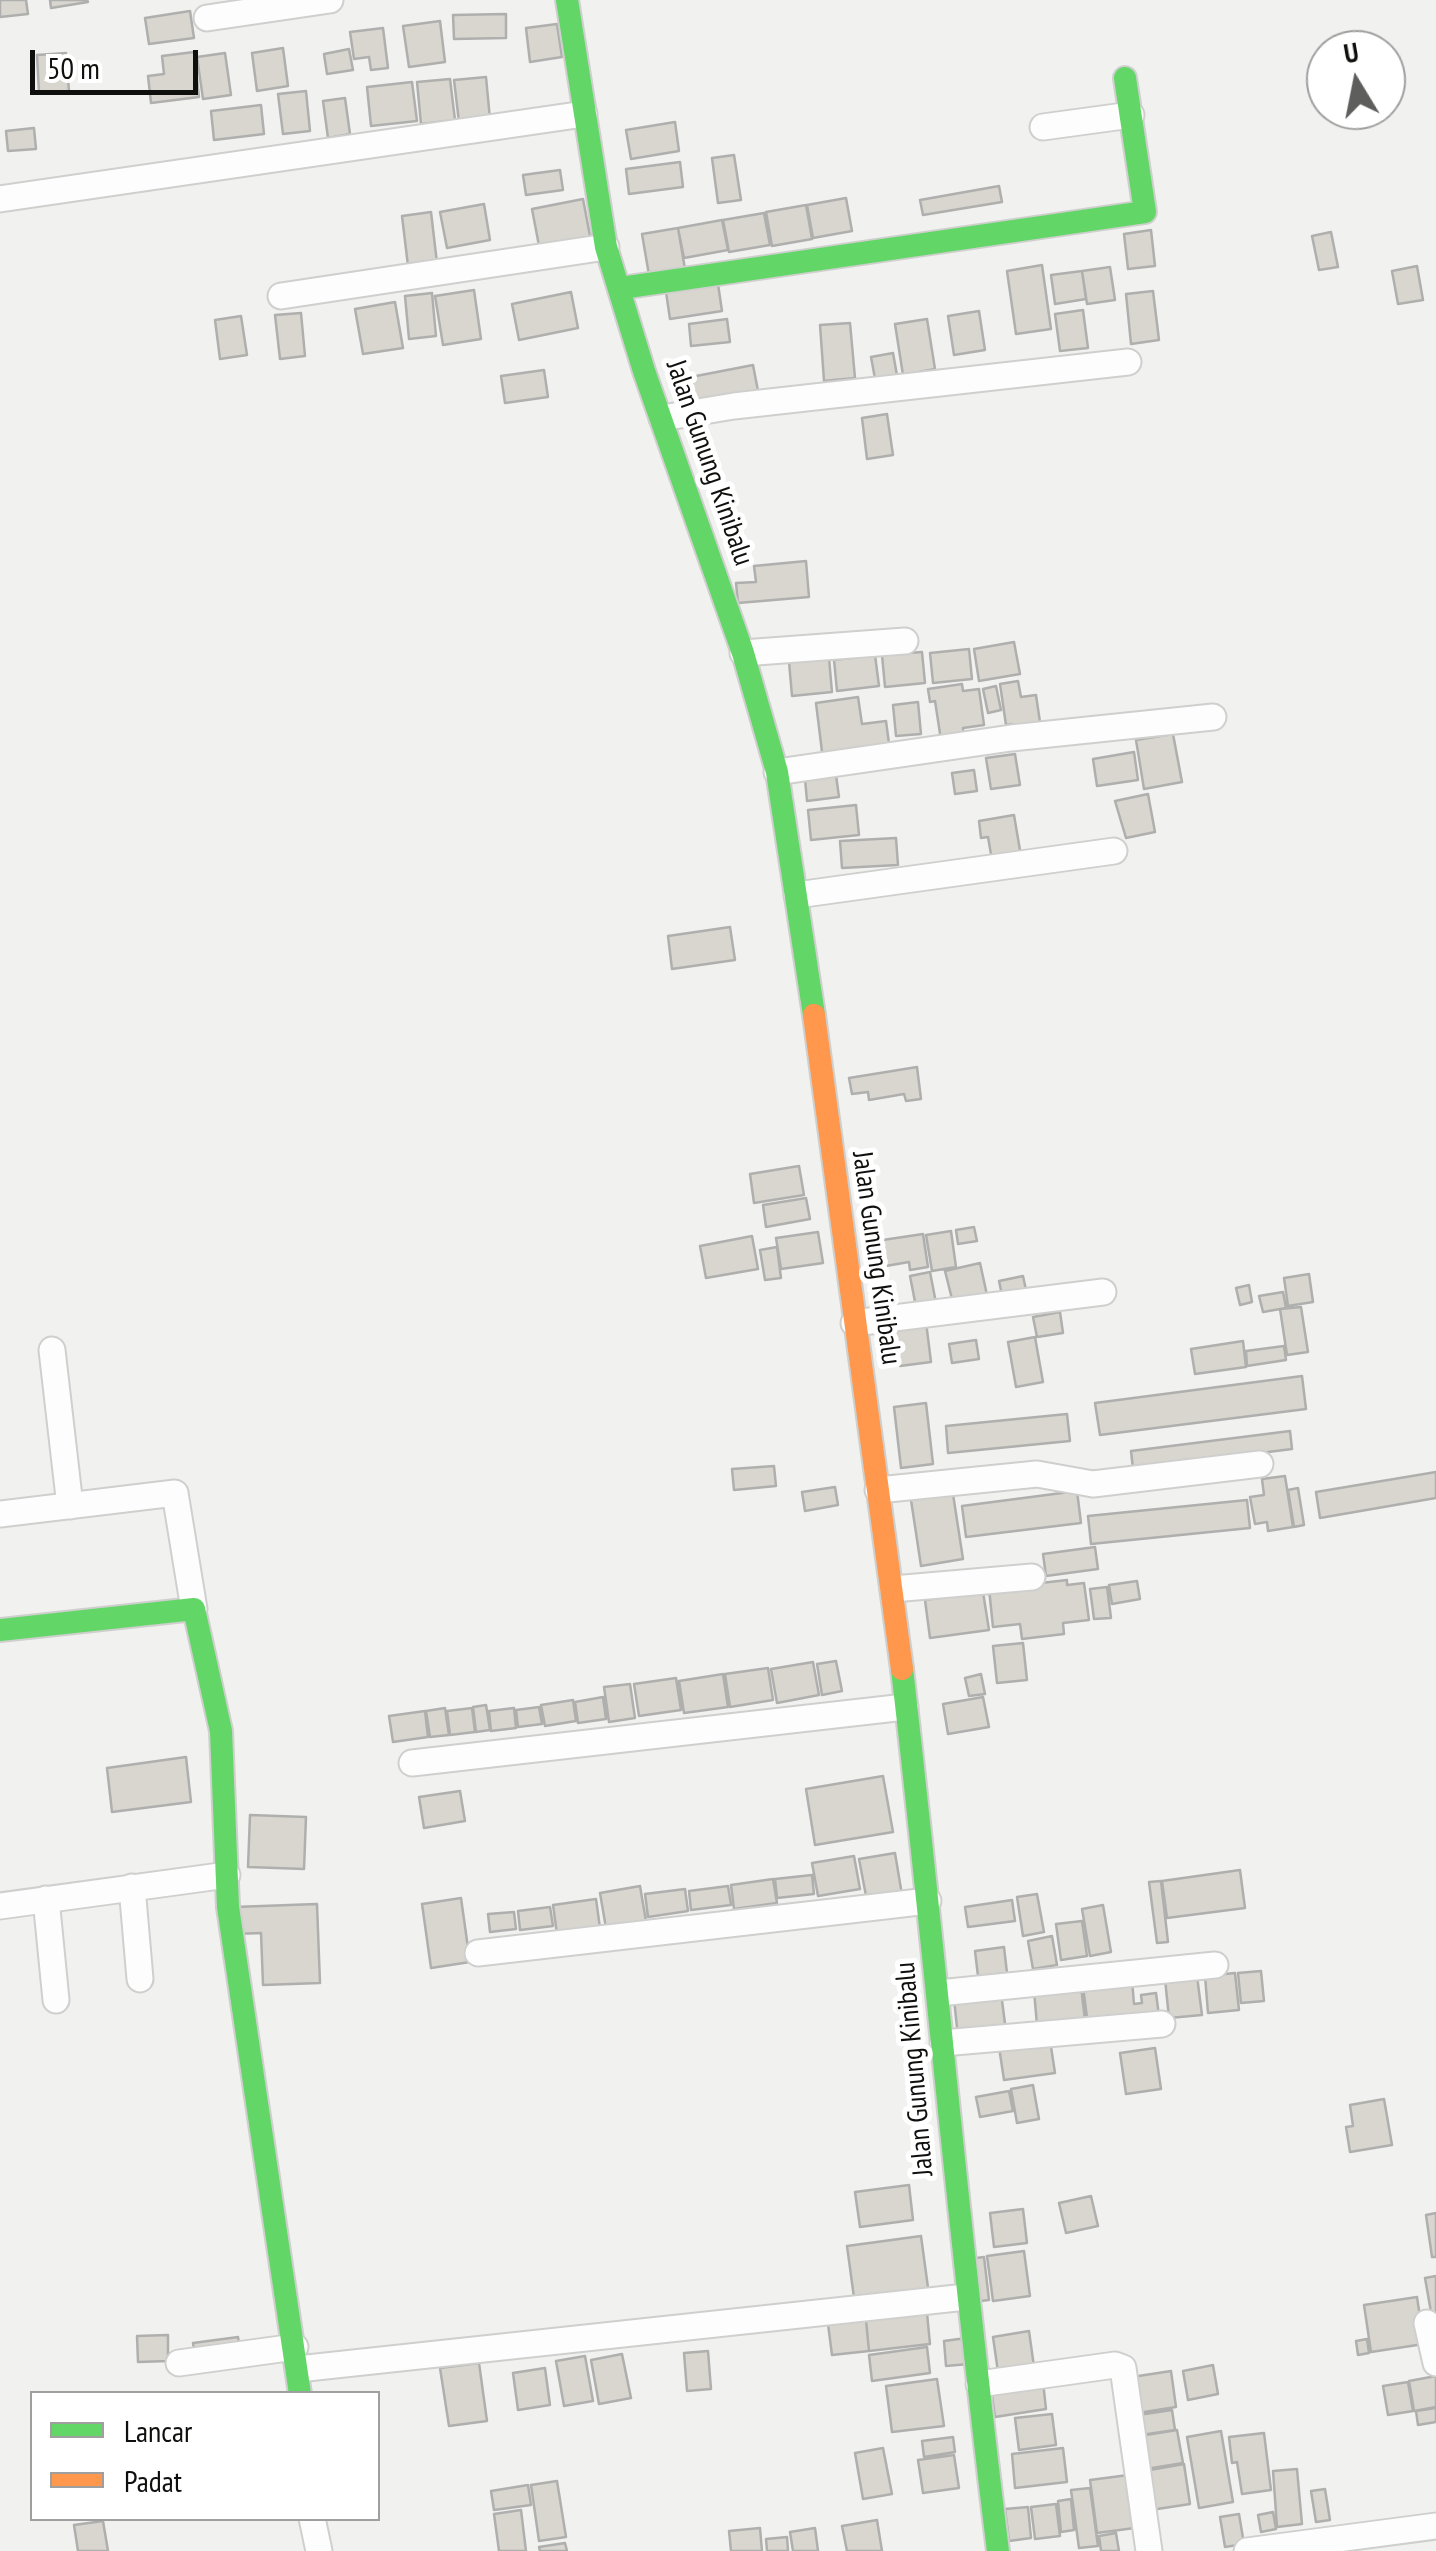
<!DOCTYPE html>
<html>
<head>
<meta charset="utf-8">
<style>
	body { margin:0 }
	#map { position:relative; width:1436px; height:2551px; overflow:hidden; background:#f1f2f0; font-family:"PT Sans Narrow",sans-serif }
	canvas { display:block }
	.legend { position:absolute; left:30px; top:2391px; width:350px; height:130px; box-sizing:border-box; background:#fff; border:2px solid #9f9f9f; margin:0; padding:12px 18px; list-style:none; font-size:30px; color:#0f0f0e }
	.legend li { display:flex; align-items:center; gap:20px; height:50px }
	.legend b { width:50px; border:2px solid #9f9f9f }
	.north { position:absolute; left:1306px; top:30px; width:100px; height:100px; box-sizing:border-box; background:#fff; border:2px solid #9f9f9f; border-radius:50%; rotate:350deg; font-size:28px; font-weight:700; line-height:40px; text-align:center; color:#0f0f0e }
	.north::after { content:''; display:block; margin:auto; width:35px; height:45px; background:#5e5e5d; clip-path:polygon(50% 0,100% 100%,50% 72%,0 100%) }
	.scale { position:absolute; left:30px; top:50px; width:168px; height:45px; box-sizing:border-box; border:5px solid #0f0f0e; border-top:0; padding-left:12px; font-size:30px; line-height:35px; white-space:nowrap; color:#0f0f0e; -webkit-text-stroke:8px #fff; paint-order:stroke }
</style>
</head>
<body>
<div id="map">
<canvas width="1436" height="2551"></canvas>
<ul class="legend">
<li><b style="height:12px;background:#63d668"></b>Lancar</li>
<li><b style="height:12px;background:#ff974d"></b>Padat</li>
</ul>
<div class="north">U</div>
<div class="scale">50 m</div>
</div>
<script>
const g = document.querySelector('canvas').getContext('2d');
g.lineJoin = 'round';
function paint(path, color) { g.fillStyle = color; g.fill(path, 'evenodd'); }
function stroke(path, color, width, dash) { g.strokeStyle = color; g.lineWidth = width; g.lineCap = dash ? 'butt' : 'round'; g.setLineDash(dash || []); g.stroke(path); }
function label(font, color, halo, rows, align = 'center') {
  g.font = font + ' "PT Sans Narrow",sans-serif'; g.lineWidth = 10; g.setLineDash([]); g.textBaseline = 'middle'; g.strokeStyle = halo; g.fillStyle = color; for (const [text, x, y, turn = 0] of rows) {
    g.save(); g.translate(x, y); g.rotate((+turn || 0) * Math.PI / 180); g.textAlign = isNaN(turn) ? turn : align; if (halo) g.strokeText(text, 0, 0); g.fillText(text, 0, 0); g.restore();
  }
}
const building = new Path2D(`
	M0,0h26l2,14 -28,3z
	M50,0h37l1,2 -37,6z
	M190,11l4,27 -45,6 -4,-26z
	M506,14v24l-52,1 -1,-24z
	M440,21l5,41 -36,5 -6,-41z
	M557,24l5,33 -32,5 -4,-34z
	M383,28l5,40 -17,2 -2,-13 -15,2 -4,-27z
	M283,48l5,38 -31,5 -5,-38z
	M349,49l4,21 -26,4 -3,-20z
	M194,52l5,45 -48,6 -3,-27 16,-2 -2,-18z
	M66,53l3,38 -30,2 -2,-38z
	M225,53l6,42 -28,4 -6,-42z
	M486,77l4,42 -31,3 -5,-42z
	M450,79l5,41 -34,4 -4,-42z
	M412,82l5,39 -46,5 -4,-39z
	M306,91l4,40 -27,3 -5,-40z
	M345,98l5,36 -22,4 -5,-37z
	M261,105l3,29 -50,6 -3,-29z
	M675,122l4,29 -48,8 -5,-29z
	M34,128l2,21 -28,2 -2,-20z
	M734,155l7,45 -23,3 -6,-45z
	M680,162l3,25 -54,7 -3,-25z
	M560,170l3,20 -37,5 -3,-20z
	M999,186l3,16 -79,13 -3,-15z
	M846,198l6,33 -39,7 -6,-33z
	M583,199l8,42 -51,10 -8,-42z
	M484,204l6,36 -43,8 -7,-36z
	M806,205l6,34 -40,7 -6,-34z
	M431,212l6,51 -29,3 -6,-50z
	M764,213l6,32 -41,7 -6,-32z
	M722,220l6,30 -44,8 -6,-30z
	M678,228l7,41 -36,6 -7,-41z
	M1151,230l4,36 -27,3 -4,-35z
	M1331,232l7,35 -19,3 -7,-34z
	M1042,265l9,64 -35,5 -9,-63z
	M1417,266l6,34 -25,4 -6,-33z
	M1110,267l5,33 -28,4 -5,-33z
	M1082,271l4,28 -31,5 -4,-29z
	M718,284l4,27 -52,8 -4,-27z
	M474,290l7,49 -38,6 -8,-49z
	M1153,291l6,49 -28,4 -5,-50z
	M571,292l7,36 -59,12 -7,-36z
	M432,293l4,43 -27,3 -4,-43z
	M395,302l8,46 -40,6 -8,-45z
	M1083,310l5,38 -28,3 -5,-37z
	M979,311l6,39 -31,5 -6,-39z
	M301,313l4,43 -25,3 -5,-44z
	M241,316l6,39 -27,4 -5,-39z
	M727,319l3,23 -39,4 -2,-22z
	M927,319l8,50 -32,6 -8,-51z
	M850,323l5,55 -31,3 -4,-56z
	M893,353l5,28 -22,3 -5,-27z
	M753,365l6,31 -62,12 -6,-31z
	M544,370l4,27 -43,6 -4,-27z
	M887,414l6,41 -26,4 -5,-41z
	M806,561l3,36 -71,6 -2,-20 20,-1 -2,-16z
	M1014,642l6,32 -41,7 -5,-32z
	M969,649l3,30 -39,4 -3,-30z
	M922,652l3,31 -40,4 -3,-32z
	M875,655l4,31 -42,5 -3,-31z
	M829,658l3,34 -40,4 -3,-34z
	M1018,681l3,16 15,-2 5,34 -28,3 -1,-8 -6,1 -6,-41z
	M962,684l1,7 16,-2 5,36 -21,3 1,8 -23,4 -6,-39 -5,1 -2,-13z
	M996,686l5,24 -13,3 -5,-24z
	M858,697l4,27 24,-3 4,30 -67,9 -7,-57z
	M918,702l3,32 -25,2 -3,-31z
	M1173,734l9,48 -38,7 -8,-49z
	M1134,752l4,28 -41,6 -4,-27z
	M1015,754l5,31 -29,4 -5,-31z
	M974,770l3,21 -22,3 -3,-21z
	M836,775l3,22 -32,4 -2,-22z
	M1148,794l7,38 -29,6 -11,-37z
	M856,805l3,30 -48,5 -3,-30z
	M1014,815l8,47 -29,4 -5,-29 -7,1 -2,-17z
	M896,838l2,27 -56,3 -2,-27z
	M730,927l5,33 -63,9 -4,-33z
	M917,1067l4,32 -15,2 -2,-7 -35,6 -1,-8 -16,2 -3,-16z
	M799,1166l5,29 -50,8 -4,-29z
	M806,1198l4,21 -44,8 -3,-22z
	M974,1227l3,14 -19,3 -2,-14z
	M951,1231l5,36 -24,4 -6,-36z
	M818,1232l5,31 -42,6 -5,-31z
	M923,1234l5,33 -18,3 -1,-8 -29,5 -4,-26z
	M752,1236l6,33 -52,9 -6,-32z
	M777,1247l4,31 -16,2 -5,-30z
	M980,1263l7,32 -34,8 -8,-32z
	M930,1272l6,31 -20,4 -6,-31z
	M1309,1274l4,28 -25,4 -4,-28z
	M1023,1276l3,14 -24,5 -3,-14z
	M1249,1285l3,17 -12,3 -4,-17z
	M1283,1292l3,16 -23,4 -4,-16z
	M1301,1307l7,45 -21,3 -7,-46z
	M1060,1312l3,21 -26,4 -4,-20z
	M926,1322l5,40 -31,4 -5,-40z
	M1035,1337l8,45 -27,5 -8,-45z
	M976,1340l3,19 -27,4 -3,-19z
	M1243,1341l3,26 -51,7 -4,-25z
	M1284,1346l2,14 -39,6 -1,-15z
	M1302,1376l4,33 -206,26 -5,-32z
	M926,1403l7,61 -32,4 -7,-61z
	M1067,1414l3,27 -122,12 -2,-27z
	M1290,1431l2,18 -159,20 -2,-18z
	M774,1466l2,20 -42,4 -2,-21z
	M1436,1472v26l-116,20 -4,-26z
	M1285,1476l8,51 -25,4 -1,-9 -12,2 -5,-27 14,-2 -2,-16z
	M835,1487l3,18 -33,6 -3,-19z
	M1298,1488l6,37 -10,2 -6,-37z
	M1077,1491l4,32 -115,14 -4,-31z
	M953,1494l10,65 -42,7 -10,-66z
	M1247,1500l3,28 -159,16 -3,-28z
	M1095,1547l3,22 -52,7 -3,-22z
	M1067,1580v5l17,-2 5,37 -26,3 1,11 -42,5 -2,-15 -27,3 -4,-38z
	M1137,1581l3,18 -28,5 -3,-19z
	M1107,1587l4,31 -17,1 -4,-30z
	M983,1592l6,38 -59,8 -5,-38z
	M1023,1643l4,37 -30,3 -4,-37z
	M836,1661l6,30 -20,4 -5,-31z
	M813,1662l6,33 -42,8 -6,-34z
	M768,1668l5,32 -43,7 -5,-33z
	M723,1674l5,33 -44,6 -5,-32z
	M981,1674l4,20 -16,2 -4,-18z
	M676,1678l5,32 -42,6 -5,-32z
	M630,1684l5,34 -26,4 -5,-35z
	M603,1697l3,22 -28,4 -3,-21z
	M983,1697l6,30 -41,7 -5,-30z
	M573,1700l3,21 -31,5 -4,-21z
	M486,1705l4,25 -14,2 -3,-25z
	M539,1707l3,17 -24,3 -2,-17z
	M445,1708l4,27 -19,2 -4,-26z
	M472,1708l3,24 -25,3 -3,-24z
	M514,1708l2,20 -25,3 -2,-20z
	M425,1711l3,26 -35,5 -4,-26z
	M186,1757l5,45 -79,10 -5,-44z
	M883,1776l10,56 -78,13 -9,-56z
	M460,1791l5,30 -41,7 -5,-31z
	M250,1815l56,2 -2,52 -56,-2z
	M895,1853l7,42 -35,6 -8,-42z
	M854,1856l6,33 -42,7 -6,-33z
	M1240,1870l5,38 -78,10 -5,-37z
	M812,1875l2,19 -37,4 -2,-19z
	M773,1879l4,24 -43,6 -3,-24z
	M1161,1881l7,61 -11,1 -8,-61z
	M640,1886l6,35 -40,7 -6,-35z
	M728,1886l3,19 -40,5 -2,-19z
	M685,1889l3,22 -40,6 -3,-23z
	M1037,1894l7,38 -21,4 -6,-39z
	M461,1898l9,64 -39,6 -9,-64z
	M596,1899l4,29 -43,6 -4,-29z
	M1012,1900l3,21 -47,6 -3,-20z
	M317,1904l3,79 -57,2 -2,-52 -26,1 -1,-27z
	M1103,1905l8,47 -21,4 -8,-47z
	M550,1907l3,19 -33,4 -2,-19z
	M514,1912l2,17 -26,3 -2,-18z
	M1082,1921l5,35 -26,4 -5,-36z
	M1052,1936l5,29 -24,4 -5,-28z
	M1004,1947l3,26 -29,3 -3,-25z
	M1261,1971l3,30 -23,2 -3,-30z
	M1235,1973l4,37 -31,3 -3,-37z
	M1197,1976l5,39 -33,3 -4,-39z
	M1132,1980l2,24 8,-1 -1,-8 15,-2 3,23 -71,9 -5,-38z
	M1081,1986l4,34 -48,5 -3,-34z
	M1001,1993l5,38 -48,6 -4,-38z
	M1050,2040l5,33 -51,7 -5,-33z
	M1155,2048l6,41 -35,5 -6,-41z
	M1033,2085l6,34 -22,4 -6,-34z
	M1009,2091l4,20 -33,6 -4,-20z
	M1384,2099l8,46 -42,7 -4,-25 7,-1 -3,-21z
	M909,2185l4,35 -53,7 -5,-35z
	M1091,2196l7,30 -32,7 -7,-30z
	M1023,2209l4,34 -33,4 -4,-34z
	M1436,2213v44h-4l-6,-42z
	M921,2236l8,59 -74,10 -8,-59z
	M1024,2251l6,45 -37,5 -6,-45z
	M984,2257l5,43 -17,2 -4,-43z
	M1436,2276v52l-2,1 -9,-51z
	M1417,2297l7,47 -53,8 -7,-47z
	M927,2313l3,31 -61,7 -3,-31z
	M866,2320l3,31 -37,4 -4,-31z
	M1029,2331l6,43 -36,5 -6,-42z
	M168,2335v26l-30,1 -1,-26z
	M238,2337l2,12 -45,6 -2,-12z
	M966,2338l3,26 -23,2 -2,-25z
	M1367,2339l2,14 -11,2 -2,-14z
	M927,2347l3,26 -58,8 -3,-26z
	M708,2351l3,38 -24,2 -3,-38z
	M622,2354l9,44 -32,6 -8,-44z
	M585,2356l8,45 -29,5 -8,-45z
	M479,2363l8,58 -38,5 -9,-58z
	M1213,2365l5,29 -30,6 -5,-29z
	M545,2368l5,37 -32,5 -5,-37z
	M1171,2371l5,36 -38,6 -6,-36z
	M1436,2376v31l-22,4 -5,-30z
	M937,2379l7,47 -52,6 -6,-46z
	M1043,2382l3,27 -51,8 -4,-28z
	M1408,2382l5,29 -25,4 -5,-29z
	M1436,2408v14l-18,3 -2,-14z
	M1172,2410l3,20 -34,5 -3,-20z
	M1052,2414l4,31 -37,5 -4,-32z
	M1177,2430l6,33 -37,6 -6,-33z
	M1221,2431l12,71 -34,6 -12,-71z
	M1264,2433l7,57 -29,4 -5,-32 -5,1 -3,-26z
	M953,2437l2,15 -31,5 -2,-16z
	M883,2448l9,46 -29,5 -8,-46z
	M1063,2448l4,34 -52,6 -3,-34z
	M954,2455l5,33 -36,5 -5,-33z
	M1184,2464l6,40 -39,6 -7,-39z
	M1297,2469l5,55 -25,3 -4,-56z
	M1136,2474l6,53 -45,6 -7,-53z
	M557,2481l9,56 -27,4 -8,-56z
	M528,2485l3,20 -37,5 -3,-19z
	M1090,2488l8,58 -19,2 -8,-58z
	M1325,2489l5,31 -14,2 -5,-31z
	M1071,2499l3,31 -13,2 -3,-31z
	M1056,2504l4,32 -25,3 -4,-32z
	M1028,2507l3,31 -22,3 -4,-32z
	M521,2510l5,41h-27l-5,-37z
	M1273,2512l3,17 -15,3 -3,-17z
	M1239,2514l5,30 -19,3 -5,-30z
	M877,2520l5,31h-35l-5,-25z
	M103,2521l5,30h-30l-4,-26z
	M760,2528l2,23h-31l-2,-20z
	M815,2528l3,23h-25l-3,-19z
	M1116,2533l3,18h-18l-2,-15z
	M787,2537l1,14h-21l-1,-12z
	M565,2543l2,8h-27l-1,-4z`);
paint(building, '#d9d6d0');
stroke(building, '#afafae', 2.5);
const street = new Path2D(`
	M207,18l123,-18
	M1043,127l88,-12
	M0,199l584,-85
	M281,296l325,-49
	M662,418l72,-12 394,-44
	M743,653l162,-12
	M777,772l234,-34 202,-21
	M797,895l317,-44
	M854,1323l249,-31
	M52,1350l18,156
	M878,1490l159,-16 56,10 167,-20
	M0,1514l175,-21 19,116
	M893,1589l139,-12
	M412,1763l493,-56
	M132,1887l8,92
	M46,1899l10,101
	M0,1906l227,-31
	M478,1953l450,-52
	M939,1993l276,-28
	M943,2043l219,-19
	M1427,2323l9,40
	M179,2363l116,-16
	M298,2369l668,-72
	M979,2384l136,-19 8,3 26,183
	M312,2518l7,33
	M1247,2551l189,-25`);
const fast = new Path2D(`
	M567,0l39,247 38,124 99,282 34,119 37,243
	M621,288l524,-76 -20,-134
	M0,1630l194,-21 27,122 7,176 72,487
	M902,1669c34,294 59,588 96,882`);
const slow = new Path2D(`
	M814,1015l88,654`);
stroke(street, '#cfd0ce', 29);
stroke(fast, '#cfd0ce', 26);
stroke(slow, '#cfd0ce', 26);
stroke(street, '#fdfdfd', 25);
stroke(fast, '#63d668', 22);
stroke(slow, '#ff974d', 22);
label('28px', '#0f0f0e', '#fff', [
	["Jalan Gunung Kinibalu",709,463,71],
	["Jalan Gunung Kinibalu",876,1258,82],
	["Jalan Gunung Kinibalu",915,2069,-95]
]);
</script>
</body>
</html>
